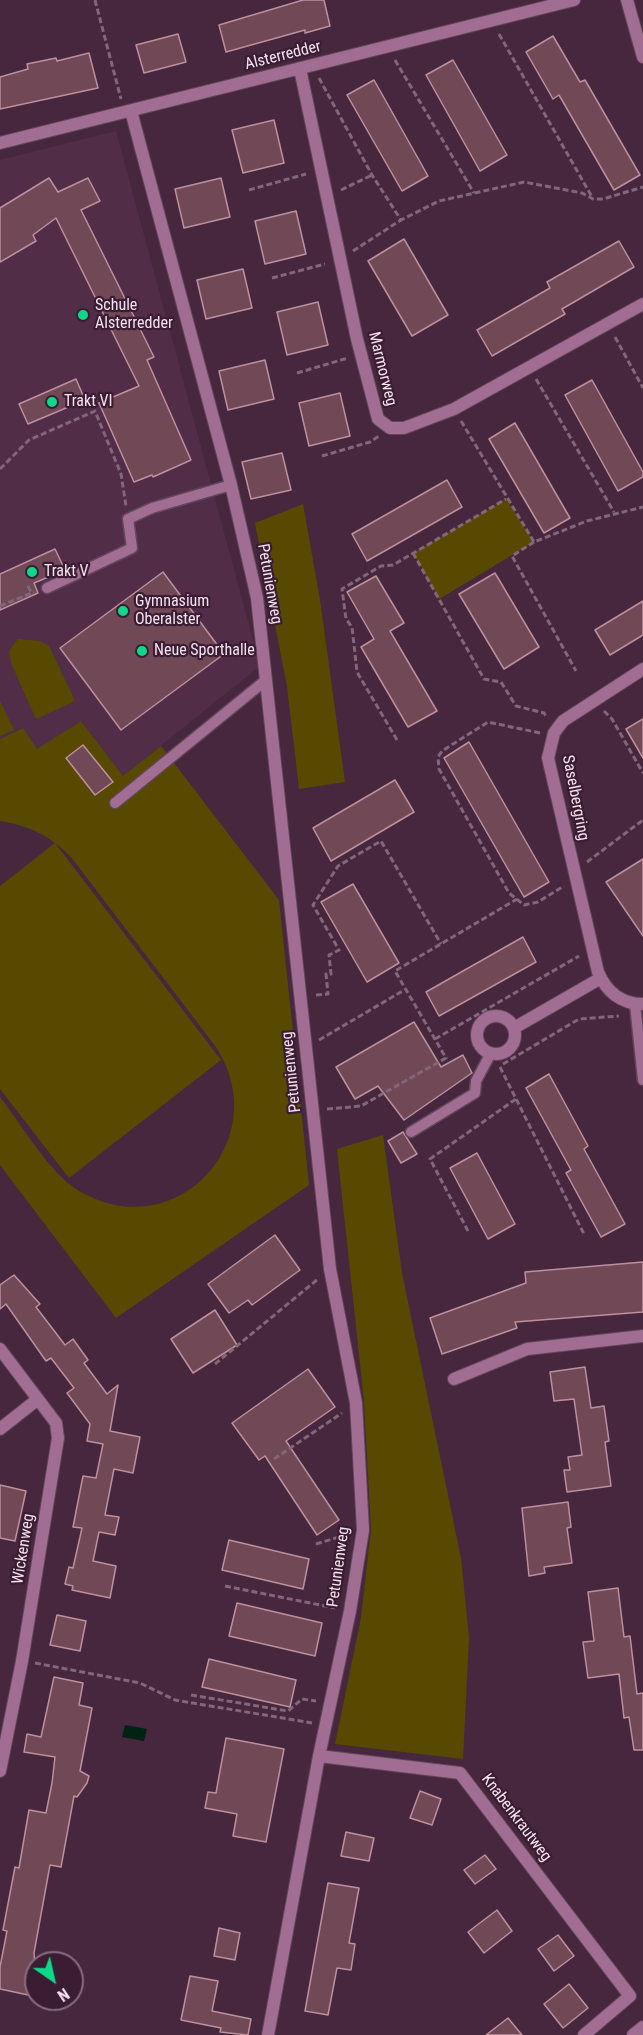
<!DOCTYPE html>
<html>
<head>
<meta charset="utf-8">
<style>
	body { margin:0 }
	#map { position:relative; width:643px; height:2035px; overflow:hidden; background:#46273d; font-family:"Roboto Condensed",sans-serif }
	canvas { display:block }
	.north { position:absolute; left:24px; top:1951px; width:60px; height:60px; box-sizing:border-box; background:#3b1d33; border:2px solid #866c7f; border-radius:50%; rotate:146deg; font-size:16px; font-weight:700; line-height:24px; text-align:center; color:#f7e2f0 }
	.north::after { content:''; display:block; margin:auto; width:21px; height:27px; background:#0ed98a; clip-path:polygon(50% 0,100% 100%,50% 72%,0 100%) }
</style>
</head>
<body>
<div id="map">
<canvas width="643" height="2035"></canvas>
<div class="north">N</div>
</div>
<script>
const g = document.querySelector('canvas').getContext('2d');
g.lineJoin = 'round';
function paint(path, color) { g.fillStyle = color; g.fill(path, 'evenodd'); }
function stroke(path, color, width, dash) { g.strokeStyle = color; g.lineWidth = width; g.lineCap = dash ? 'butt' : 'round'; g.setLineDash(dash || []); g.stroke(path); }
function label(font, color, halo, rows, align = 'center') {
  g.font = font + ' "Roboto Condensed",sans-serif'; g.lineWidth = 4.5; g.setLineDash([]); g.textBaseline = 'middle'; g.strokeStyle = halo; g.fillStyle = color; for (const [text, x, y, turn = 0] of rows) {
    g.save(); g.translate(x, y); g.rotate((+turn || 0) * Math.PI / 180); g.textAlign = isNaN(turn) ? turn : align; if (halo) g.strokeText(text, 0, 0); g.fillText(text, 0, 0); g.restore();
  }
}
paint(new Path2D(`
	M116,131l144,535 -137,110 -42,-55 -45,29 -13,-22 -23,11v-579z`), '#522d48');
paint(new Path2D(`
	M506,499l28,43 -95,57 -26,-46z
	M303,504l17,96 25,182 -46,7 -12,-103 -32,-163z
	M18,639l22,2 9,5 26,55 -39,18 -25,-56 -2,-12z
	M0,701l14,29 -14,6z
	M81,721l42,55 38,-30 118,154 30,285 -193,133 -116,-153v-68c22,28 49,76 79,94 97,57 197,-51 137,-144l-145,-190c-22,-22 -41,-31 -71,-36v-82l23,-11 14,21z
	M55,843l166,217 -152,118 -69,-89v-203z
	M383,1135l19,138 59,285 8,79 -6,122 -128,-15 26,-126 10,-89 -7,-128 -27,-252z`), '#574a00');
paint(new Path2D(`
	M125,1725l22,4 -3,12 -22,-4z`), '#012313');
const building = new Path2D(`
	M303,0h21l6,26 -25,7v-3l-79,22 -7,-27z
	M178,34l8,28 -42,11 -8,-28z
	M553,36l27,46 5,-2 55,95 -26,15 -55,-95 -6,4 -27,-47z
	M89,53l9,35 -98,21v-32l28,-8 -1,-5 29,-6 1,3z
	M453,60l54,95 -27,16 -54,-96z
	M374,80l54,96 -26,15 -55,-96z
	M274,120l10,43 -41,10 -11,-43z
	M49,178l9,14 30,-14 12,23 -19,9 73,147 -7,3 44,100 -38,17 -1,-2 -18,7 -35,-79 40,-17 -83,-168 -23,17 3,6 -36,21v-54z
	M221,178l9,39 -46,11 -9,-39z
	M296,211l10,43 -41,10 -10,-43z
	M404,239l44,76 -36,21 -44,-75z
	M619,241l15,26 -72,42 3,5 -73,42 -15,-26 73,-42 -3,-6z
	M243,269l9,39 -46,11 -9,-39z
	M318,302l10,43 -41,10 -10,-43z
	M265,360l9,39 -46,11 -9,-39z
	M76,379l9,21 -57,24 -9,-20z
	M592,380l51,92v5l-25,14 -53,-96z
	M340,393l10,43 -41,10 -10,-43z
	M515,423l55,95 -26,15 -55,-94z
	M282,453l9,37 -40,9 -9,-37z
	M447,480l15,27 -95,54 -15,-27z
	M55,549l10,21 -31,13 4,10 -38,17v-36z
	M163,572l61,82 -103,76 -61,-82z
	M495,573l44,74 -35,22 -45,-75z
	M376,576l28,47 -14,8 47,80 -29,16 -47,-80 13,-8 -27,-47z
	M643,601v34l-33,20 -15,-25z
	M643,719v39l-17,-29z
	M469,742l80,140 -25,15 -80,-139z
	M83,745l30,37 -18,13 -29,-37z
	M395,780l19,32 -83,49 -18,-33z
	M643,859v77l-37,-54z
	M353,884l46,79 -32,19 -46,-80z
	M523,937l13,25 -97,54 -13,-24z
	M414,1022l27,45 22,-12 9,18 -68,47 -26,-34 -23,13 -19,-32z
	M549,1074l39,72 -4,3 41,75 -24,13 -35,-64 5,-3 -45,-82z
	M403,1132l14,22 -16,9 -13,-22z
	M477,1153l38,71 -27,15 -38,-71z
	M275,1235l25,35 -48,35 -4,-5 -19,13 -21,-29z
	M643,1262v50l-128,10 2,6 -75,26 -12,-36 96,-35 -1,-11z
	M14,1275l26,29 -4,3 29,38 8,-6 15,21 -4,3 23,31 11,-9 -8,46 30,6 -7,36 -19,-4 -9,46 14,2 -4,18 -16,-3 -6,29 23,5 -6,32 -38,-8 1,-4 -8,-2 4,-17 4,1 9,-40 -9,-1 10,-51 13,2 7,-34 -16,-3 3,-17 -23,-31 7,-5 -23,-30 -5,3 -40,-57 -6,5v-24z
	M215,1310l22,35 -44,28 -22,-34z
	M585,1367l6,41 13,-2 5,35 -4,1 6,44 -44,6 -3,-22h6l-2,-13 14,-2 -8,-56 -20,2 -4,-29z
	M308,1369l27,38 -49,34 53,79 -22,15 -52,-79 -6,4 -27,-37z
	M0,1485l26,6 -11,50 -15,-3z
	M568,1502l3,25 -4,1 5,35 -28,4 1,6 -16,3 -7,-68z
	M229,1540l80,19 -6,30 -81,-19z
	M618,1588l6,49 6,-1 7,58 6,-1v57h-9l-5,-33 -5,1 -5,-44 -31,4 -5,-36 11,-1 -6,-49z
	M237,1603l85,20 -7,33 -86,-20z
	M57,1615l29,6 -6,30 -30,-6z
	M209,1659l87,21 -6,27 -88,-20z
	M54,1677l29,6 -4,22 13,3 -12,63 9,5 -2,7 -10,14 -3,-1 -13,71 -11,-2 -16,88 2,26 -3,17 -33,-7v-22l7,-36 -4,-1 12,-63 4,1 10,-58 17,3 6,-30 3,-26 -31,-5 3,-18 14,3z
	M226,1738l58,11 -18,93 -33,-6 4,-22 -32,-6 3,-16 8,1z
	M420,1791l21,8 -9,26 -22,-7z
	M346,1832l28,6 -5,23 -28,-5z
	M485,1855l11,14 -21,15 -11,-14z
	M328,1883l31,5 -10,55 6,1 -4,26 -14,-2 -9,47 -23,-4z
	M497,1910l15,21 -28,22 -16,-21z
	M219,1928l21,5 -5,27 -21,-4z
	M558,1935l16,21 -20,15 -16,-22z
	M190,1976l28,5 -6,30 39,8 -3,16 -28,-3 1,-4 -40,-8z
	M569,1984l19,24 -25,20 -19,-24z
	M508,2018l14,17h-36z`);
paint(building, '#704856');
stroke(building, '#bd909e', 1.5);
const service = new Path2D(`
	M47,588l85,-40 -4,-29 24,-11 79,-23
	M115,803l151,-123
	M635,1004l8,76
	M411,1132l64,-39 1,-12 15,-28`);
const minor = new Path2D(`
	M627,0l16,57
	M300,69l57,270 21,80 12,9h14l50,-19 189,-105
	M131,111l100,374 26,113 73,671 26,134 7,127 -13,81 -31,145 -51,279
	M0,143l574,-143
	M643,669l-80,52 -9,12 -6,25 50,214c8,19 23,32 45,32
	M477 1035a19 19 0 1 1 38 0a19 19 0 1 1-38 0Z
	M514,1028l87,-50
	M0,1349l56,74 2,15 -36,223 -22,110
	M454,1379l73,-30 116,-13
	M0,1429l38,-30
	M319,1756l141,17 170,223 -46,39
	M633,2035l10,-8`);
stroke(service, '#62455a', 13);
stroke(minor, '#62455a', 14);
stroke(new Path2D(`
	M95,0l26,99
	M499,34l93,163
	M395,60l79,133
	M319,78l53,97 29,45 38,-19 85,-19 58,11 11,6h10l40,-12
	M249,190l57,-16
	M341,190l31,-15
	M353,251l48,-31
	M272,278l53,-14
	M615,337l28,51
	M297,373l51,-15
	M536,379l78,133
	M461,421l73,121 53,-21 56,-14
	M322,456l48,-14 9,-6
	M0,469l29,-29 66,-29 26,63 5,32
	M534,542l-22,14 64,115
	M413,553l71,126 17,3 15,24 28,7 3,5
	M28,586l3,6
	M0,606l34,-14
	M604,711l8,8 31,54
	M540,733l-52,-11 -46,29 -4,6 1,12 70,124 15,12 14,-3 26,-16
	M397,740l-40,-68 -5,-45 -6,-8 -4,-30 39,-23 12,-1 113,-66
	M587,862l56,-42
	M316,995l12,-1 -2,-20h5l-2,-19 10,-5 -26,-45 25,-39 43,-25 60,103
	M435,1039l144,-83
	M319,1040l87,-51
	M503,1064l76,-45 40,-3
	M500,1067l84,167
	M327,1109l34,-3 85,-48 -51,-87 122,-72
	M468,1231l-38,-72 86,-60
	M215,1364l103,-85
	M274,1459l68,-46
	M316,1544l33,-10
	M225,1586l110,22
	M35,1663l105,20 35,17 137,23
	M191,1695l97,16 14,-12 14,2`), '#82667a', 3, [6, 3]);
stroke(service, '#a26d92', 10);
stroke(minor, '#a26d92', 12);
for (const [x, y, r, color] of [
	[83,315,6,"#0ed98a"],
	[52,402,6,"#0ed98a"],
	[32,572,6,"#0ed98a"],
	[123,611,6,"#0ed98a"],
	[142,651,6,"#0ed98a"]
]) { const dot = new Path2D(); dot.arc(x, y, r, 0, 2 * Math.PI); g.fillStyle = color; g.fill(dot); stroke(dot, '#3b1d33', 2); }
label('16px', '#f7e2f0', '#3b1d33', [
	["Alsterredder",283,56,-14],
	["Marmorweg",382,369,76],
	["Petunienweg",269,584,80],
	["Saselbergring",575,798,79],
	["Petunienweg",292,1072,-96],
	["Wickenweg",24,1549,-81],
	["Petunienweg",339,1567,-82],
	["Knabenkrautweg",516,1818,53]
]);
label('16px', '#f7e2f0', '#3b1d33', [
	["Schule",95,306],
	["Alsterredder",95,324],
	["Trakt VI",64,402],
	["Trakt V",44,572],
	["Gymnasium",135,602],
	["Oberalster",135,620],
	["Neue Sporthalle",154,651]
], 'left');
</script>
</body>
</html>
